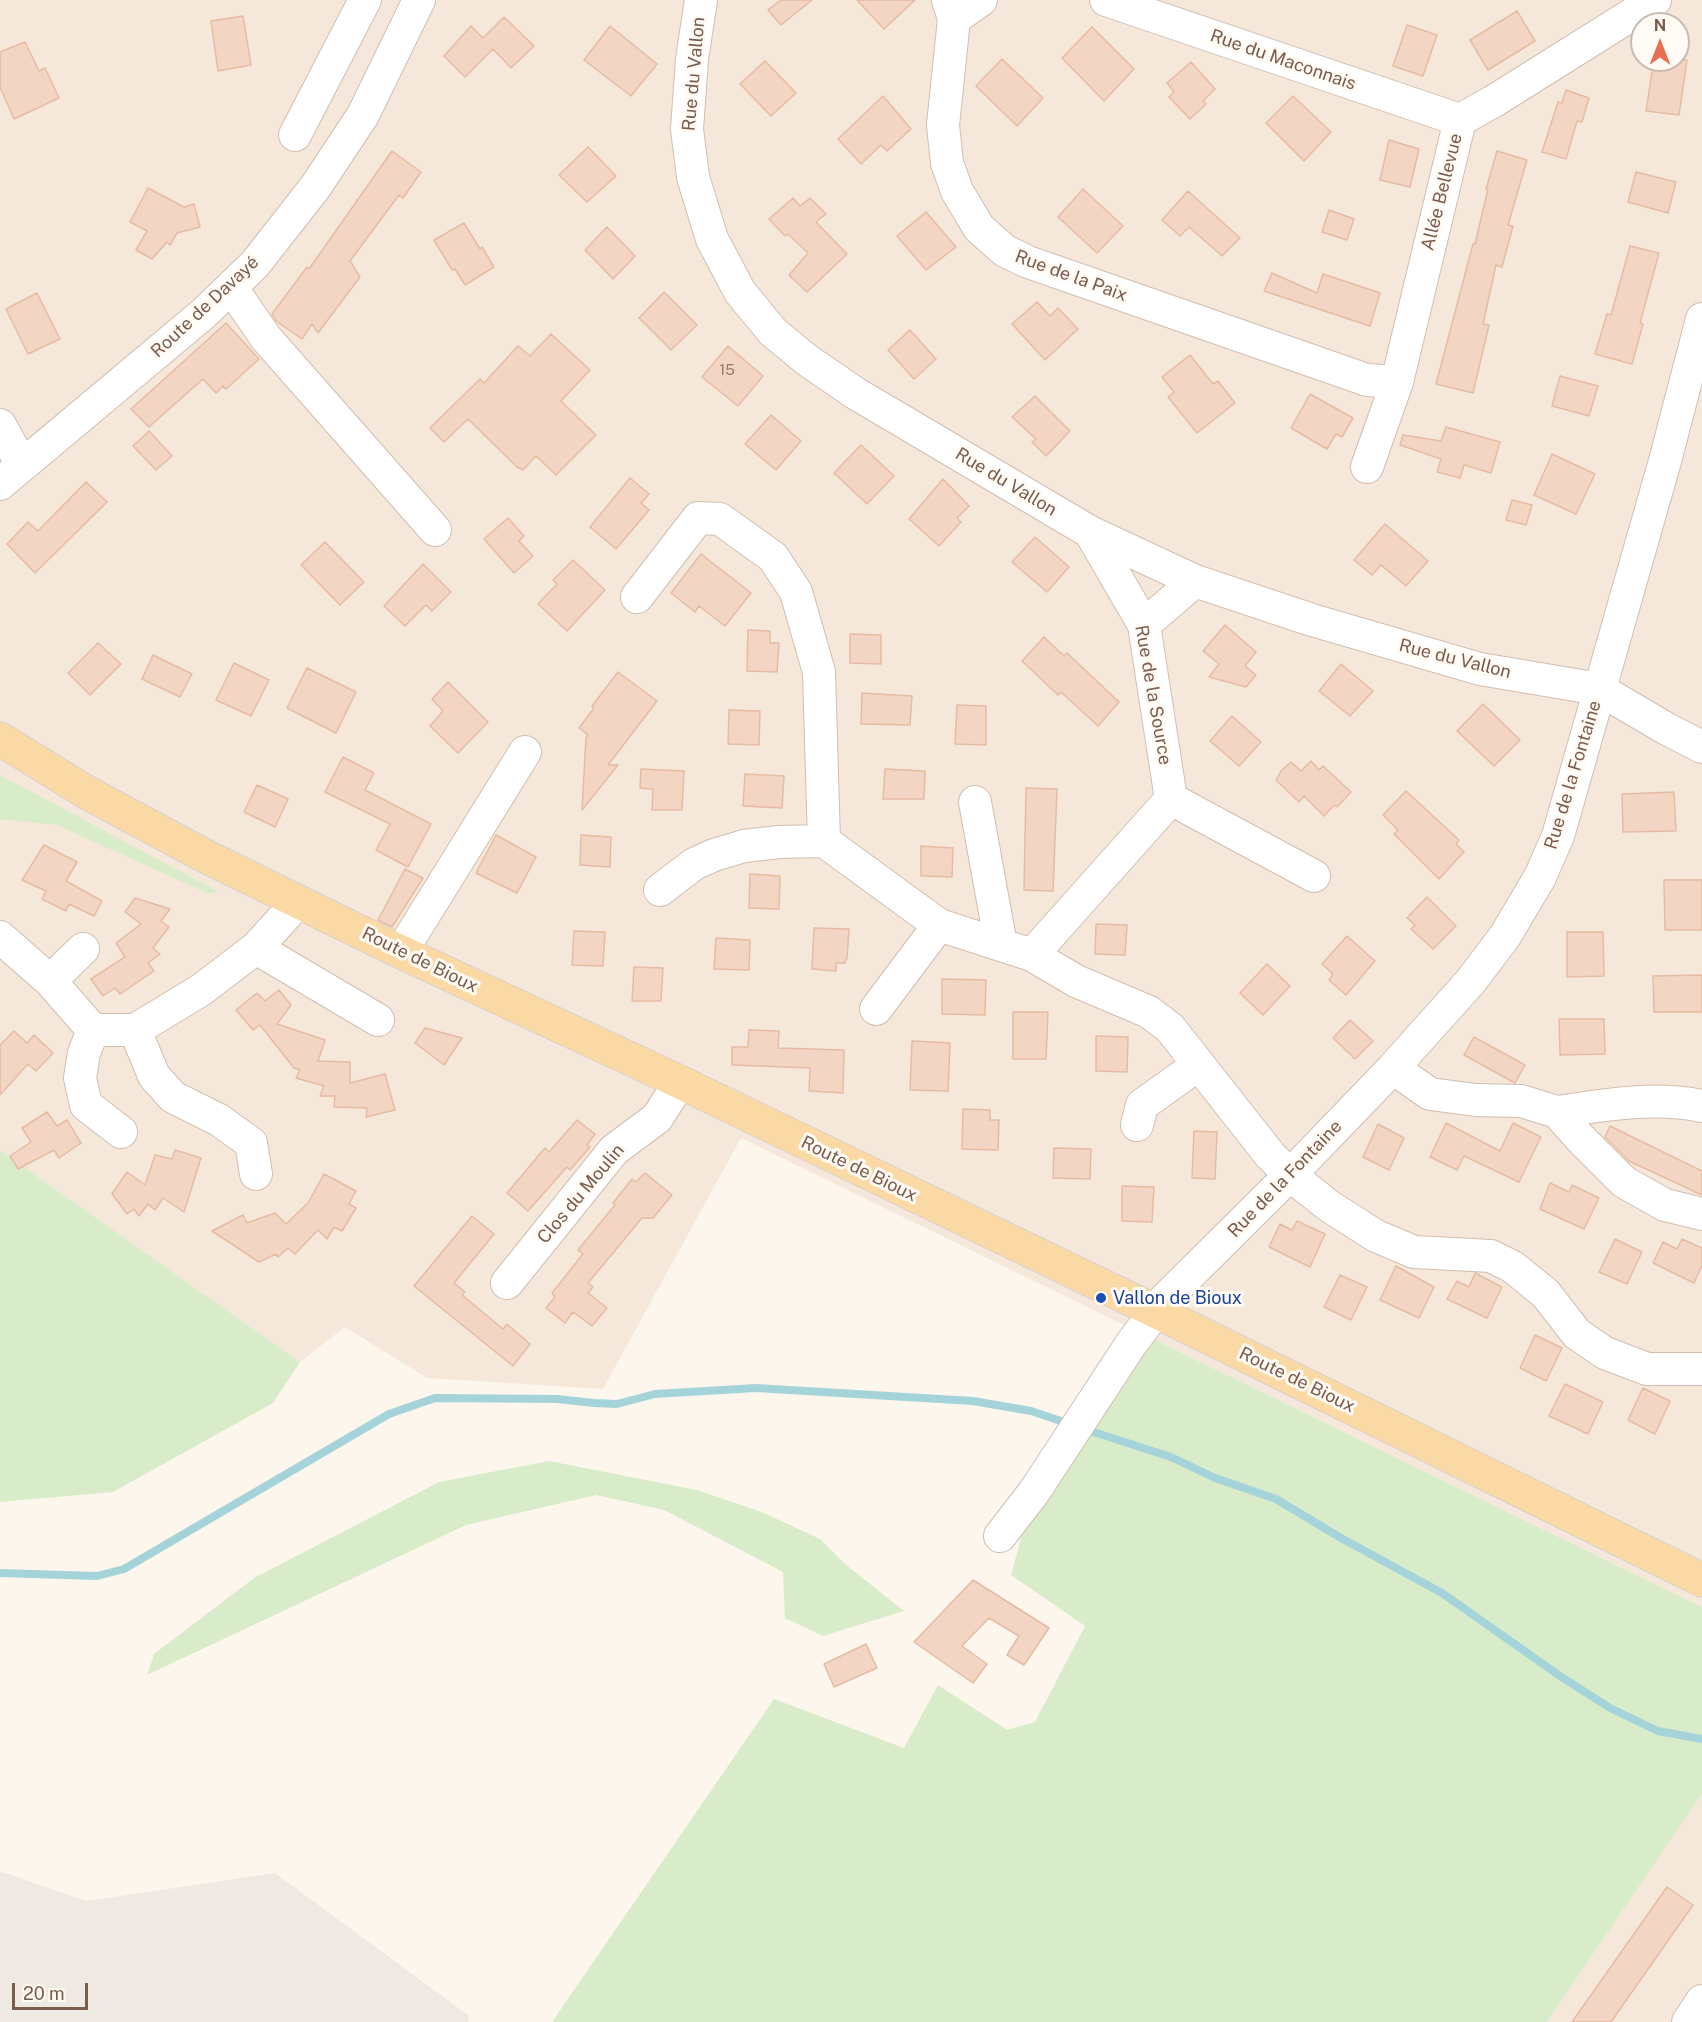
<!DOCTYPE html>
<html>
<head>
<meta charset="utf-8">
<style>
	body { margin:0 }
	#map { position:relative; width:1702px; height:2022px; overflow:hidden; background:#fdf6ec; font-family:"Public Sans",sans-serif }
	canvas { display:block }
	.north { position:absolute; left:1630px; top:12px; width:60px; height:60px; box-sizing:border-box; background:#fffaf3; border:2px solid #cabbb1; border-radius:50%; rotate:0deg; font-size:16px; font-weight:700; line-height:24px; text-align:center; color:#7a5c4d }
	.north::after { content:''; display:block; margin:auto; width:21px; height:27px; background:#e76f51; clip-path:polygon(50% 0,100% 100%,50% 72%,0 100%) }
	.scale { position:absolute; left:12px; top:1983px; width:76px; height:27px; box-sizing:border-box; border:3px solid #7a5c4d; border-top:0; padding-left:8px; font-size:18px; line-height:21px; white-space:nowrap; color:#7a5c4d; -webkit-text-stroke:4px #fffaf3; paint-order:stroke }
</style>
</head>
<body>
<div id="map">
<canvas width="1702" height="2022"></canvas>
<div class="north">N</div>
<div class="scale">20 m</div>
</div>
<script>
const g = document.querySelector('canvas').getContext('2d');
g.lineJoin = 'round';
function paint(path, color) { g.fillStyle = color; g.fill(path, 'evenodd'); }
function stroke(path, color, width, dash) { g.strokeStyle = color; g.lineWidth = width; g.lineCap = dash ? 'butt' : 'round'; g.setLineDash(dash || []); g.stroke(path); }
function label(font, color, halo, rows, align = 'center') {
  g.font = font + ' "Public Sans",sans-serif'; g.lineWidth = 6; g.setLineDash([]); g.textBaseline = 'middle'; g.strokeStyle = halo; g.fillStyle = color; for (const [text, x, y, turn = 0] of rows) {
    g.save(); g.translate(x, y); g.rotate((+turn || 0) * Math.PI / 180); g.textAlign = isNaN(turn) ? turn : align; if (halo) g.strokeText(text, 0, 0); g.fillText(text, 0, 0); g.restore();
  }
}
paint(new Path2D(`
	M0,0h1702v1607l-961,-469 -138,251 -176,-11 -82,-51 -45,35 -300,-212zM1642,24h36v36h-36z
	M1702,1794v228h-155z`), '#f5e8da');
paint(new Path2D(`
	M0,1871l86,30 189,-28 193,142 1,7h-469z`), '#efe9e4');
paint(new Path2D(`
	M0,775l219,117 -12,1 -150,-68 -57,-6z
	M0,1150l300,212 -27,41 -160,89 -113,10z
	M1153,1339l549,268v187l-155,228h-995l222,-323 130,49 34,-63 69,45 28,-8 50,-96 -74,-51 13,-48z
	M549,1461l148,29 67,23 56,26 25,25 59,47 -81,25 -38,-18 -2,-46 -119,-62 -68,-15 -130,30 -319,150 7,-21 100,-76 185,-96z`), '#d8ecc9');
stroke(new Path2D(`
	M1084,1429l87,28 44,21 61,21 65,39 101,55 118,83 50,32 48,23 44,8
	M0,1573l97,3 27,-7 265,-155 46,-16 122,1 37,4 23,1 38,-10 101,-6 217,13 58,10 39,13`), '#a5d3da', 8);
const building = new Path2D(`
	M781,0h31l-31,25 -13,-15z
	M857,0h58l-31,29z
	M1517,11l18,30 -47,29 -18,-30z
	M243,16l8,49 -33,6 -7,-50z
	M504,17l30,29 -23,22 -18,-19 -28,28 -21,-21 27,-30 12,12z
	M1407,25l30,10 -14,41 -30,-10z
	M610,26l47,38 -26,32 -47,-36z
	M1092,27l42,42 -30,32 -42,-43z
	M25,42l14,29 6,-3 14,30 -45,21 -14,-32v-35z
	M1002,59l41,39 -26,28 -41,-40z
	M1654,60h33l-8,55 -33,-4z
	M765,61l31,32 -25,23 -31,-32z
	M1191,62l24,27 -12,12 3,3 -16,15 -21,-22 5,-5 -7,-9z
	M1566,90l23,8 -7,24 -5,-1 -11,38 -24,-7 16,-50 4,1z
	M883,96l28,33 -24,22 -6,-6 -20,19 -23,-25z
	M1293,96l38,36 -27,29 -38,-38z
	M1389,140l30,9 -9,38 -30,-7z
	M588,147l28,29 -29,26 -28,-27z
	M392,151l29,21 -18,26 -4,-3 -49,66 10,16 -42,56 -6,-9 -10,15 -26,-18 -4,-7 35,-47 2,2z
	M1497,151l30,9 -19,65 5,1 -11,41 -6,-2 -13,59 6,1 -16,68 -37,-9 37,-140h2l13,-55h-2z
	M1636,172l40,10 -8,31 -40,-11z
	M148,188l36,19 10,-3 6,23 -23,6 -7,12 -3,-3 -15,17 -16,-9 11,-19 -17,-9z
	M1083,189l40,37 -26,27 -39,-36z
	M1188,191l52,47 -18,18 -33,-29 -9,9 -18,-16z
	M793,198l7,8 10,-8 16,16 -10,8 31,32 -40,38 -18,-17 19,-22 -20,-19 -3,2 -16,-17z
	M1329,210l25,9 -7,21 -25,-8z
	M926,212l30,35 -30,23 -29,-34z
	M464,223l16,26 2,-2 12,20 -29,18 -10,-16 -3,1 -18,-30z
	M607,227l28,29 -22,23 -28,-29z
	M1630,246l29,7 -19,70 3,1 -11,40 -37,-10 12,-40 4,1z
	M1272,273l45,20 6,-19 57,19 -10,33 -106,-35z
	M664,292l33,33 -26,25 -32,-32z
	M37,293l23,46 -32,15 -22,-45z
	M1037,302l13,14 8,-8 20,21 -33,31 -33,-36z
	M226,323l33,36 -33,30 -3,-3 -7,7 -13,-14 -54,48 -18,-18z
	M910,330l26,29 -22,20 -26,-29z
	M551,334l39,36 -29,31 35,34 -40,40 -20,-19 -13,14 -6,-3 -49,-48 -24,23 -14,-14 50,-49 4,4 34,-37 12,10z
	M728,346l35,30 -25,30 -36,-29z
	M1190,355l23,29 5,-3 17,22 -38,30 -29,-36 6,-5 -12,-15z
	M1560,376l38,10 -9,30 -37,-10z
	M1310,394l43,24 -11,19 -6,-3 -9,15 -36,-21z
	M1035,396l35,35 -24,25 -14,-14 4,-3 -24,-22z
	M771,415l30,26 -25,29 -31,-26z
	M1446,427l54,15 -9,31 -27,-8 -4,13 -23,-6 4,-13 -41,-14 3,-10 38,6z
	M149,431l23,25 -16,14 -23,-24z
	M861,445l33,31 -27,28 -33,-31z
	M1552,454l43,20 -19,40 -42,-19z
	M630,478l19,16 -8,9 8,7 -33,39 -26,-22z
	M943,479l26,27 -12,12 4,4 -22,24 -30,-27z
	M86,482l21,20 -72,71 -28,-29 21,-22 10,9z
	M1512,500l20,5 -6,20 -20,-5z
	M508,518l16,18 -5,5 14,15 -19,17 -30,-34z
	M1385,524l43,37 -22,25 -25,-21 -9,10 -18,-15z
	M1035,537l34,30 -22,25 -35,-30z
	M325,542l39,40 -24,23 -39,-40z
	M701,554l50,39 -26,33 -26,-20 -4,6 -24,-19z
	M573,560l32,30 -38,41 -29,-27 19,-20 -4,-4z
	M423,564l28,28 -19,19 -6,-6 -21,21 -21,-20z
	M1225,625l31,27 -11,14 11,9 -10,12 -37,-10 10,-13 -16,-13z
	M748,630l22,1v12h9l-2,29 -30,-1z
	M850,634l31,1v29l-31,-1z
	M1044,637l20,19 3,-3 52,49 -21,24 -37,-34 -3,3 -36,-34z
	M98,643l23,21 -31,31 -22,-22z
	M153,655l39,19 -12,23 -38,-18z
	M234,663l35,17 -18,36 -35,-16z
	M1341,664l32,27 -23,25 -31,-25z
	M307,668l49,24 -20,41 -49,-25z
	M618,672l39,29 -49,64h10l-36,45 4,-72 2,-3 -9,-7 15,-20 -2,-2z
	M448,682l40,40 -30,31 -28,-27 13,-15 -11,-12z
	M862,693l50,3 -2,29 -49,-1z
	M1483,704l37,36 -26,26 -37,-35z
	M957,705l29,1v39l-31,-1z
	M729,710l31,1 -1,34 -31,-1z
	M1232,716l29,26 -22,24 -29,-25z
	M343,757l31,16 -9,17 66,34 -23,43 -32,-17 14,-26 -65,-32z
	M1311,761l8,9 4,-4 28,26 -14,15 -3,-2 -10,11 -20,-20 -5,6 -23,-22 5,-9 10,-9 10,9z
	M641,769l43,2 -2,39h-30l1,-21 -13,-1z
	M885,769l40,2 -1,28h-41z
	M745,774l39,2 -2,32 -39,-2z
	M257,785l31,14 -13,28 -31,-15z
	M1026,788l31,1 -4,102 -29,-1z
	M1406,791l53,49 -3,4 8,8 -25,27 -45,-45 4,-4 -15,-15z
	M1674,792l2,39 -53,1 -1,-38z
	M496,835l40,22 -19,36 -41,-20z
	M581,835l30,2 -1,30 -30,-2z
	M44,845l33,17 -11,19 36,20 -8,15 -25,-12 -3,7 -24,-12 4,-8 -24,-11z
	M921,846l32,2 -1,29 -31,-1z
	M405,869l18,9 -31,49 -14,-7z
	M750,874l30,2 -1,33 -30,-1z
	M1664,880h38v50h-37z
	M1427,897l29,29 -23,23 -22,-20 4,-4 -8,-7z
	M135,898l35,11 -9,12 8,6 -16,21 7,6 -12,9 6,8 -34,23 -5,-6 -12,8 -12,-17 34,-22 -9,-14 25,-19 -16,-12z
	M1096,924l31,1 -2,30 -30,-1z
	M814,928l35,1 -2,30h-1l-1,4h-9v8l-24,-2z
	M574,931l31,1 -2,34 -31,-1z
	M1567,932h36l1,44 -37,1z
	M1347,936l28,25 -29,34 -17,-15 4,-6 -11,-10z
	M716,938l34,2 -1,30 -35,-1z
	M1267,964l23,22 -27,29 -23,-22z
	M634,967l29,1 -2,33h-29z
	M1702,975v37h-48l-1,-36z
	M942,979l44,1 -1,35 -43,-1z
	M279,990l12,15 -14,19 48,16 -7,21 32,1v21l35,-9 10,36 -29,7 1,-9 -33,-1 1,-11h-15l4,-10 -28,-8 4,-8 -6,-2 -34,-43 -7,5 -17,-20 21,-17 8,8z
	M1013,1012h35l-2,47h-33z
	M1559,1019h45l1,35 -45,1z
	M1350,1020l23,21 -18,18 -22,-21z
	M425,1028l37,10 -18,27 -29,-22z
	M749,1030l30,1 -1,17 66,2 -1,43 -34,-2 1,-23 -78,-3v-18h16z
	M14,1031l13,12 7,-8 19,18 -17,18 -8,-7 -28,31v-50z
	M1096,1036l32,1 -1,35 -31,-1z
	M1474,1037l51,28 -10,18 -51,-28z
	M912,1041l38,2 -2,48 -38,-1z
	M963,1109l27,1v10h9l-1,30 -36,-1z
	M47,1112l10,14 10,-6 14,23 -22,15 -5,-8 -36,19 -8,-13 21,-14 -9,-14z
	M577,1120l18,14 -8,11 3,2 -20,23 -3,-3 -39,44 -21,-18 38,-45 4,4z
	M1446,1123l54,28 13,-28 28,14 -22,45 -55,-26 -7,14 -27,-13z
	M1378,1124l26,14 -15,32 -26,-13z
	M1610,1126l92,45v24l-73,-34 -24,-24z
	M1194,1131l23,1 -2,47 -23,-1z
	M1054,1148l37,1 -1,30 -37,-1z
	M175,1150l26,8 -17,54 -21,-14 -8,12 -7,-6 -9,12 -5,-7 -7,5 -15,-20 15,-22 18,13 10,-30 17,4z
	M645,1173l27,22 -19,23h-11l-54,65 5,4 -5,6 19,15 -15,18 -19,-14 -8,11 -19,-15 9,-11 -3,-4 31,-39 -5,-4 37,-45 -2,-2 19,-24 4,3z
	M324,1174l32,17 -7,13 7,4 -14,23 -8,-4 -7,12 -9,-9 -23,24 -7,-6 -10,9 -2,-3 -17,8 -47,-31 31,-16 4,8 28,-10 11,11 22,-21z
	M1550,1183l19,9 3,-7 27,13 -15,31 -44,-20z
	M1122,1186l32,1 -2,35 -30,-1z
	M472,1216l22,18 -40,49 11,9 -3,3 41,34 4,-5 23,20 -17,22 -99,-80z
	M1297,1221l28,13 -15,33 -41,-20 11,-23 12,6z
	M1615,1239l27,13 -15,32 -28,-12z
	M1682,1239l20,9v17l-8,18 -41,-20 10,-21 14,7z
	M1396,1266l38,21 -15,31 -39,-18z
	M1475,1273l27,14 -15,31 -40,-19 10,-18 12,6z
	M1340,1275l27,12 -16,33 -27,-13z
	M1535,1335l27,13 -16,33 -26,-13z
	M1565,1384l38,18 -15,32 -39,-18z
	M1643,1388l27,13 -15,33 -27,-14z
	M973,1580l76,48 -25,37 -17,-10 12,-19 -30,-18 -27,28 25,18 -14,19 -59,-41z
	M866,1644l11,24 -43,19 -10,-23z
	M1667,1887l26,18 -82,117h-39z`);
paint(building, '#f3d5c3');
stroke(building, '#e6bba3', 1.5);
const minor = new Path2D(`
	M701,0l-9,59 -5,70 6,48 19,62 28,53 33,40 34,28 48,33 235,139 105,49 117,39 168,49 119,20 66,39 37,19
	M948,0l6,19 -11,106 4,38 10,28 22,37 26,23 23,11 339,118 30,2
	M1106,0l354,120
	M954,19l27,-19
	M295,135l70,-135
	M231,287l35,51 169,192
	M0,425l22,40
	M1367,467l30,-85 63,-262 34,-19 161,-101
	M0,484l203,-170 52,-50 61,-78 47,-71 56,-115
	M1090,532l54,93 27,174 143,77
	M637,597l61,-79 22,1 53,38 23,35 23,80 5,169
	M1144,625l51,-44
	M975,802l26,143
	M660,890l34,-26 20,-9 30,-9 35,-4 45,-1 115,84 93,30 44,26 73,31 21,16 100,127 20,20 39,31 47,30 38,16 77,4 22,11 33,27 31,40 28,19 42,16h55
	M0,937l50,44 43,49h42l19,46 19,21 46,23 32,23 5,31
	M256,948l42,-46
	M401,952l124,-200
	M1032,955l139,-156
	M50,981l33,-32
	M876,1009l63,-84
	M93,1030l-9,23 -4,25 6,27 35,27
	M135,1030l66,-40 55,-42 122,72
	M1393,1068l37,26 46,6 45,1 36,11 23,26 44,44 41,23 37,9
	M1557,1112c48,-7 96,-16 145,-6
	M1137,1125l5,-20 56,-40
	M507,1283l107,-133 43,-32 23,-36
	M1000,1536l34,-44 97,-148 34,-45 125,-124 103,-107 78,-87 34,-45 35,-59 18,-41 107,-375 37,-142
	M1688,2022l14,-21`);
const major = new Path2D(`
	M0,739l86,53 121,65 194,95 279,130 475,229 547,269`);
stroke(minor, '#d1beb0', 34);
stroke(major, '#dad1cd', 35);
stroke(minor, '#fff', 32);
stroke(major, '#fbd9a5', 33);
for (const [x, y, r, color] of [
	[1101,1298,6,"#1a4fb4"]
]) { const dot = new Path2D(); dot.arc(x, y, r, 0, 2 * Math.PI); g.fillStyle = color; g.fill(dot); stroke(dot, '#fffaf3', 2); }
label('15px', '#987a6a', null, [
	["15",727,370]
]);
label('18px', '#7a5c4d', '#fffaf3', [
	["Rue du Maconnais",1283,60,19],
	["Rue du Vallon",694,74,-85],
	["Allée Bellevue",1442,192,-76],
	["Rue de la Paix",1071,276,20],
	["Route de Davayé",205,307,-43],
	["Rue du Vallon",1006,482,31],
	["Rue du Vallon",1455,659,14],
	["Rue de la Source",1153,695,80],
	["Rue de la Fontaine",1573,775,-73],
	["Route de Bioux",420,960,26],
	["Route de Bioux",859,1169,26],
	["Rue de la Fontaine",1285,1179,-46],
	["Clos du Moulin",581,1194,-50],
	["Route de Bioux",1297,1380,26]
]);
label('18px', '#164399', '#fffaf3', [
	["Vallon de Bioux",1113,1298]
], 'left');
</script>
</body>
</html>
